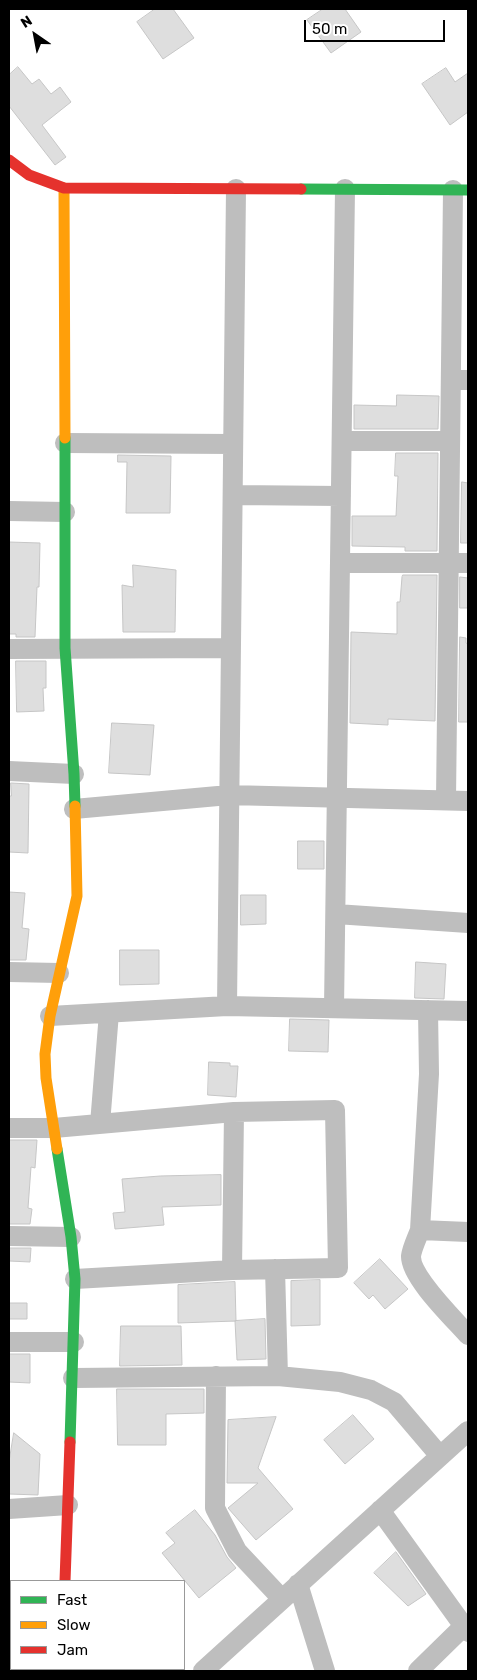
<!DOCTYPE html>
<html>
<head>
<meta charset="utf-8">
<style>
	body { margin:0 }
	#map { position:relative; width:477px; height:1680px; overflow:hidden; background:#fff; font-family:Rubik,sans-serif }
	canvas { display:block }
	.frame { position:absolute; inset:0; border:10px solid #000; pointer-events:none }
	.legend { position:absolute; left:10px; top:1580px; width:175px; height:90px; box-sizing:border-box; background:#fff; border:1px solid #999; margin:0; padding:6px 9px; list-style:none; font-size:15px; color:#000 }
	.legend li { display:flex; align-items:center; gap:10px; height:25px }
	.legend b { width:25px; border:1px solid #999 }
	.north { position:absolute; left:10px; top:10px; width:50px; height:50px; -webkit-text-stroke:4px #fff; paint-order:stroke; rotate:327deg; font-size:14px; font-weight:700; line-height:20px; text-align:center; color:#000 }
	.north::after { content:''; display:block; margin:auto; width:18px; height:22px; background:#000; clip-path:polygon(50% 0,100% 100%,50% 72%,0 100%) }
	.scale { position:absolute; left:304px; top:20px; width:141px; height:22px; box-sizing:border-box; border:2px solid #000; border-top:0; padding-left:6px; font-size:15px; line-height:18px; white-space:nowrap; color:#000; -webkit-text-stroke:4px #fff; paint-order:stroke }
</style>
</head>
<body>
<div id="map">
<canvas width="477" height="1680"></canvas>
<div class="frame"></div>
<ul class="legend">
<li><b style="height:6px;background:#30b455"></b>Fast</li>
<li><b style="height:6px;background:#ff9f0a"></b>Slow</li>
<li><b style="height:6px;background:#e5322d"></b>Jam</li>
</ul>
<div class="north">N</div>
<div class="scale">50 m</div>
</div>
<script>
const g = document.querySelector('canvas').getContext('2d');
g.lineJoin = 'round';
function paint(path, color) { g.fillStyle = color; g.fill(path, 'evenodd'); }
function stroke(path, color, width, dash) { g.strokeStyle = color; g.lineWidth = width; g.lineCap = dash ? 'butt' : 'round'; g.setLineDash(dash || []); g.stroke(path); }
const building = new Path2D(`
	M155,9h18l21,29 -31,21 -26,-37z
	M323,9h22l16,23 -30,21 -24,-33z
	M18,67l14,17 7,-5 12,15 9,-7 11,15 -29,23 24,32 -11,8 -46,-59v-31z
	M446,68l9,14 13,-9v39l-18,13 -28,-41z
	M397,395l42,1 -1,33h-84v-24l42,1z
	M396,453h42l-1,98h-32v-4l-53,-1v-30h44l2,-40h-3z
	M118,455l53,1 -1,57h-44l1,-51h-9z
	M462,482l6,1v60h-7z
	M9,542l31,1 -1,44h-2l-2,50h-19v-3h-7z
	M133,565l43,5 -1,62h-52l-1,-47 11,2z
	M403,575h34l-2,146 -47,-2v6l-38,-2 1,-91 46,2v-32h3l2,-25z
	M460,577l8,1v30h-8z
	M460,637l6,1v5l2,1v78h-9z
	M16,661h30v27h-3l1,23 -27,1z
	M112,723l42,2 -4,50 -41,-2z
	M11,783l18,1 -1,69 -19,-1v-56h2z
	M298,841h26v28h-26z
	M9,892l16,1 -3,35 7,1 -3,31h-17z
	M241,895h25v29l-25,1z
	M120,950h39v34l-39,1z
	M416,962l30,2 -2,35 -29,-1z
	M290,1019l39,1 -1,32 -39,-1z
	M209,1062l21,1v3h8l-2,31 -28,-2z
	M9,1140h28l-2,28 -4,-1 -3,41 4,1 -2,15h-21z
	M221,1175v30l-59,2 2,18 -49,4 -2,-16 12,-1 -3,-33 38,-3z
	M9,1248h22l-1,14 -21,-1z
	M380,1259l28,30 -23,20 -12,-14 -4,4 -15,-16z
	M320,1280v45l-29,1v-45z
	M235,1282l1,39 -58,2v-38z
	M9,1303h18v16h-18z
	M265,1319l1,40 -29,1 -2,-39z
	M121,1326h60l1,39 -62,1z
	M9,1354h21v29l-21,-1z
	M117,1389h87v24l-38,1v31h-48z
	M353,1415l21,24 -29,25 -21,-24z
	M276,1417l-18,51 35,41 -37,31 -28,-32 30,-25h-31l1,-63z
	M14,1433l26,21 -2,41 -29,-1v-32z
	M195,1510l20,25 12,22 9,11 -37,30 -37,-45 13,-10 -9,-10z
	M396,1552l30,42 -18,12 -34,-33z`);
paint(building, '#dedede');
stroke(building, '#c6c6c6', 1);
stroke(new Path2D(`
	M451,380h17
	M342,441h108
	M65,443l168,1
	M233,495l108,1
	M9,511l56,1
	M340,563h128
	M9,649l222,-1
	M9,771l65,3
	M446,800l7,-610
	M74,809l155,-14 239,6
	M336,914l132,9
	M9,972l50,1
	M227,1006l9,-817
	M334,1008l11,-819
	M50,1016l177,-10 241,5
	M100,1124l9,-111
	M9,1128h45l180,-16 101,-2 3,158 -106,2 -157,9
	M420,1230l9,-156 -1,-64
	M468,1232l-48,-2c-3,8 -8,18 -9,26 -1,21 43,63 57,79
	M9,1236l62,1
	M275,1269l3,107
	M232,1270l2,-158
	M9,1342h65
	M216,1376l-1,132 22,43 45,48
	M73,1378l205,-2 62,6 31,8 23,12 46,54
	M9,1509l59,-4
	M380,1510l88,122
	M298,1584l27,87
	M9,1595h2
	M75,1669l4,2
	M203,1671l265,-240
	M418,1671l46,-45`), '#bebebe', 20);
stroke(new Path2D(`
	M301,189l167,1
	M65,438v210l9,126 1,32
	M57,1149l14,88 4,42 -5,163`), '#30b455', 11);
stroke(new Path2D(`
	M64,188l1,250
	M57,1149l-11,-71 -1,-24 5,-38 27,-120 -2,-90`), '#ff9f0a', 11);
stroke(new Path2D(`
	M9,160l20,15 35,13 237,1
	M65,1581l5,-139`), '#e5322d', 11);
</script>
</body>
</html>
